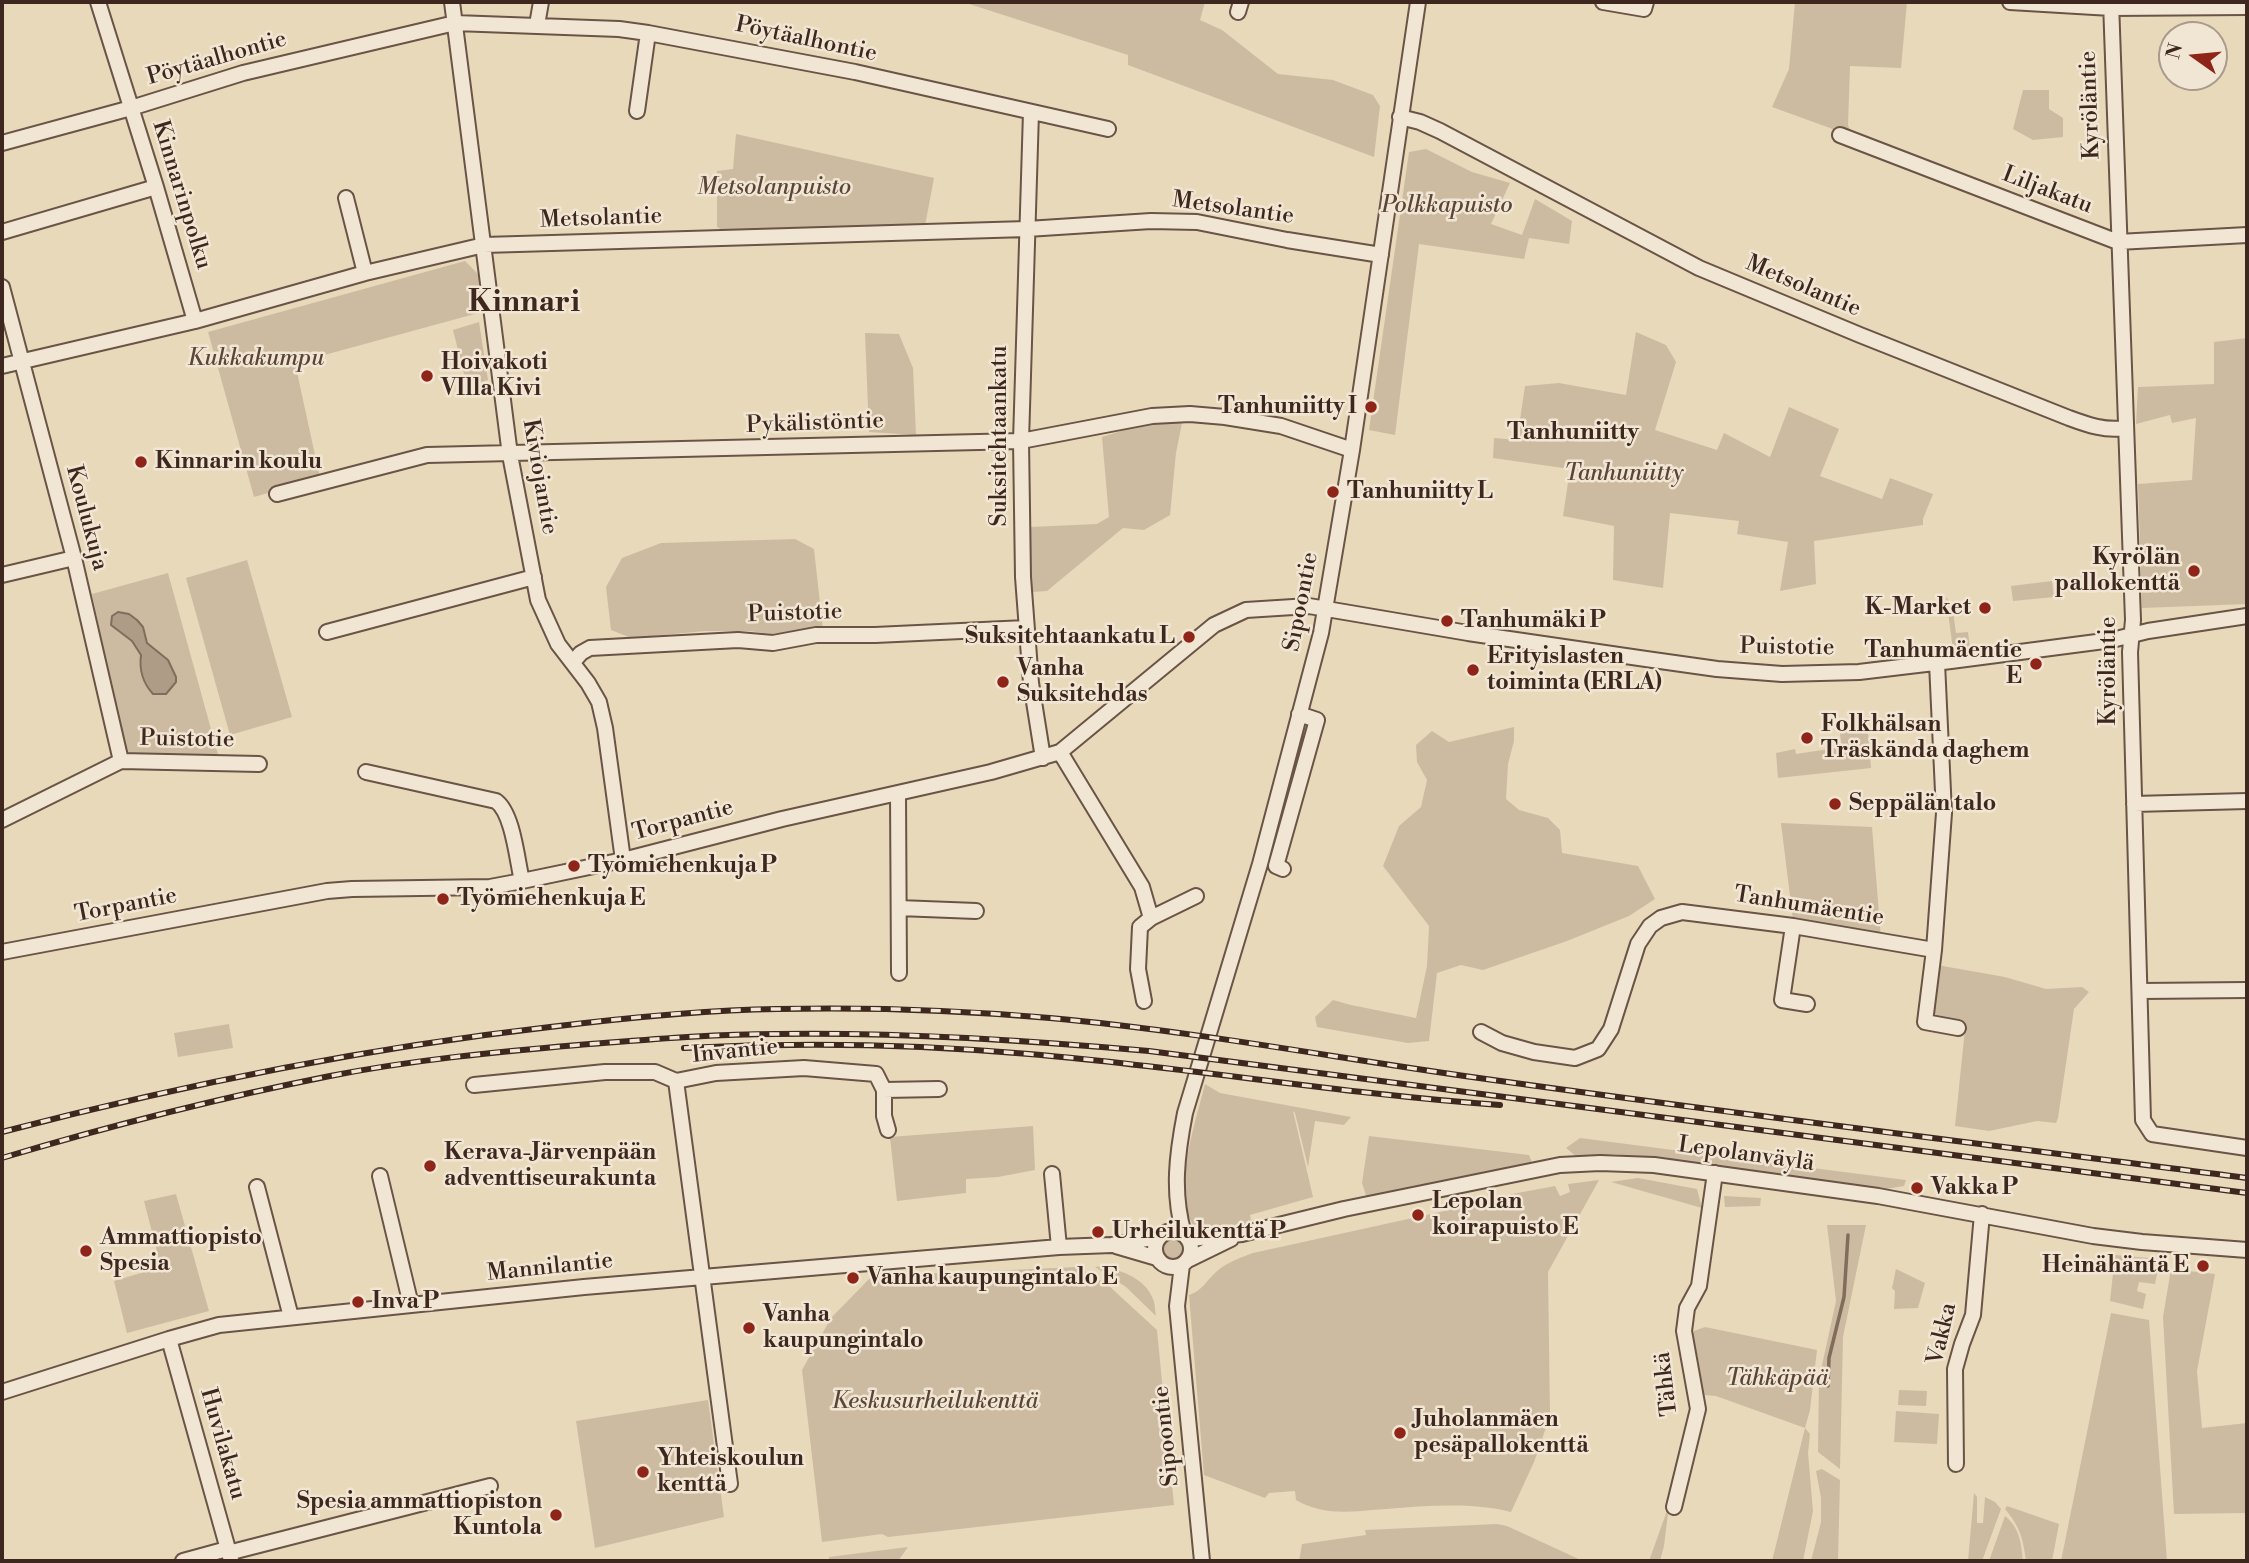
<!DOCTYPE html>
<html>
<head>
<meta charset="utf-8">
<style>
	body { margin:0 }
	#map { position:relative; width:2249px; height:1563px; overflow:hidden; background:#e9d9bb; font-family:"Libre Bodoni",serif }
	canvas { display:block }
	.frame { position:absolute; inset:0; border:4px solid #3e271e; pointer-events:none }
	.north { position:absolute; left:2158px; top:21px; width:70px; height:70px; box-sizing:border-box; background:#f1e6d3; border:2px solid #a99a8b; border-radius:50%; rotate:285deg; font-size:19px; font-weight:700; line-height:28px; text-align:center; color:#3e271e }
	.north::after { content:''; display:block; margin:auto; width:24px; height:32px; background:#8f2418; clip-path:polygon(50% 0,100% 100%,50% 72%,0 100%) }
</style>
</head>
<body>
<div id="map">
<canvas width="2249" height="1563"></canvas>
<div class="frame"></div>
<div class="north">N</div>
</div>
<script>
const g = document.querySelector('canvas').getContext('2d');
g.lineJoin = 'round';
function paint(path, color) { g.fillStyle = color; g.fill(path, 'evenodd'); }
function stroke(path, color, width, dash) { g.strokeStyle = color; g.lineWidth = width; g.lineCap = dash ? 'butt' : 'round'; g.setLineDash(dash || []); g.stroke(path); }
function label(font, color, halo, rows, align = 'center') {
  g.font = font + ' "Libre Bodoni",serif'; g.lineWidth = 5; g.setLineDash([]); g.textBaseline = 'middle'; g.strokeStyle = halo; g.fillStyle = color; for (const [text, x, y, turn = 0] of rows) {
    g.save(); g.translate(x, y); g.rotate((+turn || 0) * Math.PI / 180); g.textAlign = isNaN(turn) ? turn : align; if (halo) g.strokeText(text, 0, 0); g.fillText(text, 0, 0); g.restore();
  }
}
paint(new Path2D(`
	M963,2h242l-5,18 22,10 56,44 55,6 40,15 7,11 -6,51 -246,-92v-10z
	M1795,2h112l-6,66 -51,-2 -2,59 4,11 -80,-29 17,-38z
	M2023,90h26v19l14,9v19l-30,3 -20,-11z
	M736,134l198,44 -9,48 -197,7 -11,-6v-56l16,-2z
	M1426,149l46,23 38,11 -19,41 31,11 13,-36 37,22 -3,23 -40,-6 -5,21 -105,-15 -24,191 -26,-5 40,-278z
	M465,261l14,14 3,37 -187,51 25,115 -66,19 -46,-165z
	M479,322l9,58 -21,6 -14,-56z
	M1636,332l30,13 10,17 -21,68 62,20 7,-17 46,24 19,-50 50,22 -19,47 62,23 8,-21 43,16 -10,25v6l-109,16 2,43 -36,7 8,-49 -51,-8 2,-13 -69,-8 -7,75 -50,-8 1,-54 -51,-10 7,-47 -77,-11 1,-20 23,2 8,-54 34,-3 67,12z
	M865,333l34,1 14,34 3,67 -47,-3z
	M2247,338v266l-105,4 -4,-124 54,-4 4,-62 -24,5 -2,-8 -34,9 2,-37 76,-3v-42z
	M1146,423h36l-6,30 -6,62 -26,15 -21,-2 -76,63 -15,1 -2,-65 67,-3 12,-7 -7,-80z
	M795,539l19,10 9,81 -52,4 -22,-3h-44l-74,7 -20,-8 -5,-43 16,-29 39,-15z
	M247,560l45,157 -62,18 -44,-157z
	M168,573l51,185 -93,-2 -34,-162z
	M2052,581l2,16 -41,4 -2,-15z
	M1946,597l6,8 4,28 12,-1 2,16 -17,2z
	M1867,720l4,48 -93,10 -2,-25 19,-4 1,5 46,-7 -4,-25z
	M1514,727v14l-6,23 -2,35 13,11 29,8 12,12 2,23 76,13 17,33 -26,17 -62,25 -84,29 -22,-5 -24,8 -8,68 -21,2 -91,-16 -2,-10 18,-17 18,5 65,13 11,-52 2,-40 -46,-60 16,-40 22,-19 6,-27 -10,-18 -1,-17 16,-14 17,11z
	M1781,823l91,4 9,111 -88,-18z
	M1937,965l68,12 41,12 36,-2 7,5 -15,17 -16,109 -2,5 -19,-2 -48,10 -34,-5 10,-97 -34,-10z
	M229,1024l4,24 -55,9 -4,-24z
	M1205,1084l15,9 131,24 -7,8 -29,-4 -7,46 -13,-54 -2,-2 20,86 -63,18 1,6 -40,13 -14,-3c-4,-7 -9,-13 -10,-20 -8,-42 8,-87 18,-127z
	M1033,1126l2,44 -37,7 -32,2v14l-69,8 -7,-64z
	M1369,1136l160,19 4,10 -165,36 -6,-18z
	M1580,1138l326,42 -2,6 -18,3 -271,-35 -38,3 -11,-9z
	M1638,1178l59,11 5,19 -91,-26z
	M1599,1180l-51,92 2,144 -16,46 -23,50c-40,-10 -84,-6 -125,-3 -33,2 -60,8 -90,-9l-1,-9 -26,2 -4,5 -61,-23 -15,-180c13,-4 17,-14 27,-23 11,-10 24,-14 37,-19l187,-41 72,-18 43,-8 5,10 10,-4 -2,-8z
	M176,1194l33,117 -82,22 -13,-52 47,-14 -17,-66z
	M1724,1196l37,2 -1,8 -35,1z
	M1827,1225h39l-23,112 -3,132 -22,-17 1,-73 17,-78z
	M1161 1249a12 12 0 1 1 24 0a12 12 0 1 1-24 0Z
	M2115,1255l45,4 -5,25 -16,-2 -2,9 9,3 -3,15 -33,-8z
	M1103,1266c19,5 42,12 50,33 2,4 2,12 3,17l-30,-29 -31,-20z
	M1078,1267l31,19 48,44 17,175 -286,32 -6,-3 -60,8 -20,-172 29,-52 41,-42z
	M1896,1269l29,14 -7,25 -24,1 1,-18 -3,-3z
	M2171,1269l44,5 -18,97 5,57 45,-5v90l-73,1 -11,-197z
	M2111,1313l38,7 18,241h-106z
	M1705,1327l112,23 -7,60 -5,18 5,6 -2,19 5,58 -10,50h-31l33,-133 -89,-32 -12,-1 -3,-4 -9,-54 2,-6z
	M1899,1390l28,1 -1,15 -28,-1z
	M708,1400l16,117 -129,31 -19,-127z
	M1896,1411l43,3 -2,30 -43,-2z
	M1822,1469l18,11 -2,81h-27l10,-39v-24l-5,-27z
	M1974,1493l3,4v26h6l2,-26 10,5 6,7 -19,52h-14z
	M1669,1505l-5,41 -4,15h-11z
	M2007,1506l52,18 -7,37h-26c-3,-23 -6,-34 -21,-52z
	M2005,1516c15,12 16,27 18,45h-34z
	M1497,1524l10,2 76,35h-284l3,-17 64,-9 -1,-5z
	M908,1547l-10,14h-69v-4z`), '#ccbba0');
const water = new Path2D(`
	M118,612l11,2 8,6 6,7 4,16 21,17 8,17v5l-10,12h-13c-11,-12 -14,-24 -12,-39l-9,-14 -21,-16 1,-9z`);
paint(water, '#af9c86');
stroke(water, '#826d5c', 2);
stroke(new Path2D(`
	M1828,1386l1,-28 15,-61 4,-62`), '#826d5c', 3.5);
const minor = new Path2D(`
	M98,2l58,185 39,134
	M452,2l58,453 28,145 20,44 30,39 11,19 6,26 18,132
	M1603,2l41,7 2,-7
	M2010,2l101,6 136,-1
	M2111,2l22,618 -3,32 13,468 9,14 95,14
	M1238,12l3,-10
	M537,25l4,-23
	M637,111l11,-78
	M1031,112l-10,329 2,136 8,106 12,75
	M1400,117l20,5 20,9 259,137 161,67 209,83c19,7 36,13 56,10
	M1840,135l278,107 129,-7
	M2,143l129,-35 112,-35 212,-50 164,6 29,4 207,39 253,57
	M346,198l19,75
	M2,232l154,-45
	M2,287l72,271 47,203
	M2,366l193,-45 170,-48 119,-28 543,-16 124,-8 46,1 90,18 94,15
	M277,494l150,-39 594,-14 131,-25 38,-2 35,3 56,9 71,24
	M2,575l72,-17
	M327,632l207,-55
	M573,662l8,-9 9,-5 148,-8 35,3 43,-8h59l151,-7
	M1060,752l82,135 9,31 45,-22
	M366,772l130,29c17,12 21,59 26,80
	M898,794l1,179
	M2134,804l113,-3
	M2,820l119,-59 138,3
	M1283,869l-7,-3 41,-146 -18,-6
	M899,908l77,3
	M1793,926l-11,74 25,4
	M1934,950l-9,72 33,6
	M2,952l325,-61 25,-2 138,-2 32,-6 101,-21 159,-41 209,-47 69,-20 154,-127 32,-15 63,-4 159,27 178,26 71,10 65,5 77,-2 92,-11 161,-21 36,-9 99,-15
	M2141,991l106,-1
	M1144,1001l-6,-32 2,-42 11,-9
	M1481,1032l21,11 32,9 41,6 23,-9 13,-20 27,-85 12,-18 11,-8 21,-6 111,14 141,24 10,-137 -7,-150
	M676,1081l54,403
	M474,1085l131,-13h50l21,9 40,-8 88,-5 72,6 8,16 55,-1
	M884,1090v26l4,14
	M1052,1174l7,73
	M380,1176l31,129
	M257,1187l34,130
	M1155 1249a18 18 0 1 1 36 0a18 18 0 1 1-36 0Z
	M1184,1234c-12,-41 -7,-80 1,-121l75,-249 61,-231 31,-183 66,-448
	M1189,1239l53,-5 102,-25 216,-44 40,-2 54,2 224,31 215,40 49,6 105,8
	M1116,1246l41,12
	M1188,1260l43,-21
	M1182,1265l-5,41 25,255
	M169,1339l62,221
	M2,1392l167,-53 50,-14 365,-38 475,-40 53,-2 46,-8
	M1956,1464l-1,-95 7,-25 11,-29 9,-101
	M1674,1507l24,-98 -14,-78 3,-23 12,-22 16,-113
	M228,1553l262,-67
	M183,1561l44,-12`);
stroke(minor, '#695445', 18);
stroke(minor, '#f1e6d3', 14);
const rail = new Path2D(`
	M684,1048c115,-6 230,-4 345,6 157,13 313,40 471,51
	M2,1132c180,-47 363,-84 548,-105 75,-9 151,-17 227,-18 91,-2 182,1 273,9 144,13 286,40 429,60 256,36 512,67 768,100
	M2,1158c107,-32 217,-60 328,-82 82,-16 165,-24 248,-31 66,-5 132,-11 198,-11 125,-2 249,6 373,17l1098,142`);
stroke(rail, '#3e271e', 6);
stroke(rail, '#f1e6d3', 3.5, [10]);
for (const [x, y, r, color] of [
	[427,376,7,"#8f2418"],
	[1371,407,7,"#8f2418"],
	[141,462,7,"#8f2418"],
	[1333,492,7,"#8f2418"],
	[2194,571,7,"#8f2418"],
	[1985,608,7,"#8f2418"],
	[1447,621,7,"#8f2418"],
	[1189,637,7,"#8f2418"],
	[2036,664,7,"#8f2418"],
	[1473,670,7,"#8f2418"],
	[1003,682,7,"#8f2418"],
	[1807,738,7,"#8f2418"],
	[1835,804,7,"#8f2418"],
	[574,866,7,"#8f2418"],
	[443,899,7,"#8f2418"],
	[430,1166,7,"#8f2418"],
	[1917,1188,7,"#8f2418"],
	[1418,1215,7,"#8f2418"],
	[1098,1232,7,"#8f2418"],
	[86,1251,7,"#8f2418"],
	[2203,1266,7,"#8f2418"],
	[853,1278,7,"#8f2418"],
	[358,1302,7,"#8f2418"],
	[749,1328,7,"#8f2418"],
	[1400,1433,7,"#8f2418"],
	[643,1472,7,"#8f2418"],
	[556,1515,7,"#8f2418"]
]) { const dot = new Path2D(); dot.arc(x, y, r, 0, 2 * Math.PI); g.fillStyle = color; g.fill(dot); stroke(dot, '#f1e6d3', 2.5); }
label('23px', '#3e271e', '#f1e6d3', [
	["Pöytäalhontie",806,40,12],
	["Pöytäalhontie",217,59,-16],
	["Kyröläntie",2091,105,-92],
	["Liljakatu",2047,191,21],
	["Kinnarinpolku",181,195,73],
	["Metsolantie",1233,209,8],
	["Metsolantie",601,219,-2],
	["Metsolantie",1803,287,23],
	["Pykälistöntie",815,424,-2],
	["Suksitehtaankatu",1000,436,-90],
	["Kiviojantie",539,477,80],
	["Koulukuja",86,518,75],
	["Sipoontie",1302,602,-79],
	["Puistotie",795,614,-2],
	["Puistotie",1787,648,1],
	["Kyröläntie",2109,671,-90],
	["Puistotie",187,740,1],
	["Torpantie",683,821,-15],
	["Torpantie",126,906,-11],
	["Tanhumäentie",1809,907,9],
	["Invantie",735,1052,-6],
	["Lepolanväylä",1746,1155,8],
	["Mannilantie",550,1268,-6],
	["Vakka",1943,1334,-77],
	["Tähkä",1667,1384,-97],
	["Sipoontie",1167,1436,-96],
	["Huvilakatu",222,1444,74]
]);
label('italic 23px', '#5a4538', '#f1e6d3', [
	["Metsolanpuisto",774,188],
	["Polkkapuisto",1447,206],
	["Kukkakumpu",256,359],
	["Tanhuniitty",1624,474],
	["Tähkäpää",1777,1379],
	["Keskusurheilukenttä",935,1402]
]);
label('bold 23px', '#3e271e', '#f1e6d3', [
	["Hoivakoti",441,363],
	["VIlla Kivi",441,389],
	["Tanhuniitty I",1357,407,"right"],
	["Kinnarin koulu",155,462],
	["Tanhuniitty L",1347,492],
	["Kyrölän",2180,558,"right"],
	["pallokenttä",2180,584,"right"],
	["K-Market",1971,608,"right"],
	["Tanhumäki P",1461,621],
	["Suksitehtaankatu L",1175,637,"right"],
	["Tanhumäentie",2022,651,"right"],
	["E",2022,677,"right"],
	["Erityislasten",1487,657],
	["toiminta (ERLA)",1487,683],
	["Vanha",1017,669],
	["Suksitehdas",1017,695],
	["Folkhälsan",1821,725],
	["Träskända daghem",1821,751],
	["Seppälän talo",1849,804],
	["Työmiehenkuja P",588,866],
	["Työmiehenkuja E",457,899],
	["Kerava-Järvenpään",444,1153],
	["adventtiseurakunta",444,1179],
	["Vakka P",1931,1188],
	["Lepolan",1432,1202],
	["koirapuisto E",1432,1228],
	["Urheilukenttä P",1112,1232],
	["Ammattiopisto",100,1238],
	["Spesia",100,1264],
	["Heinähäntä E",2189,1266,"right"],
	["Vanha kaupungintalo E",867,1278],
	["Inva P",372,1302],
	["Vanha",763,1315],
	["kaupungintalo",763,1341],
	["Juholanmäen",1414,1420],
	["pesäpallokenttä",1414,1446],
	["Yhteiskoulun",657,1459],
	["kenttä",657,1485],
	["Spesia ammattiopiston",542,1502,"right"],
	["Kuntola",542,1528,"right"]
], 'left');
label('bold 24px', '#3e271e', '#f1e6d3', [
	["Tanhuniitty",1573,433]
]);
label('bold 30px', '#3e271e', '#f1e6d3', [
	["Kinnari",524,304]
]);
</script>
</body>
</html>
